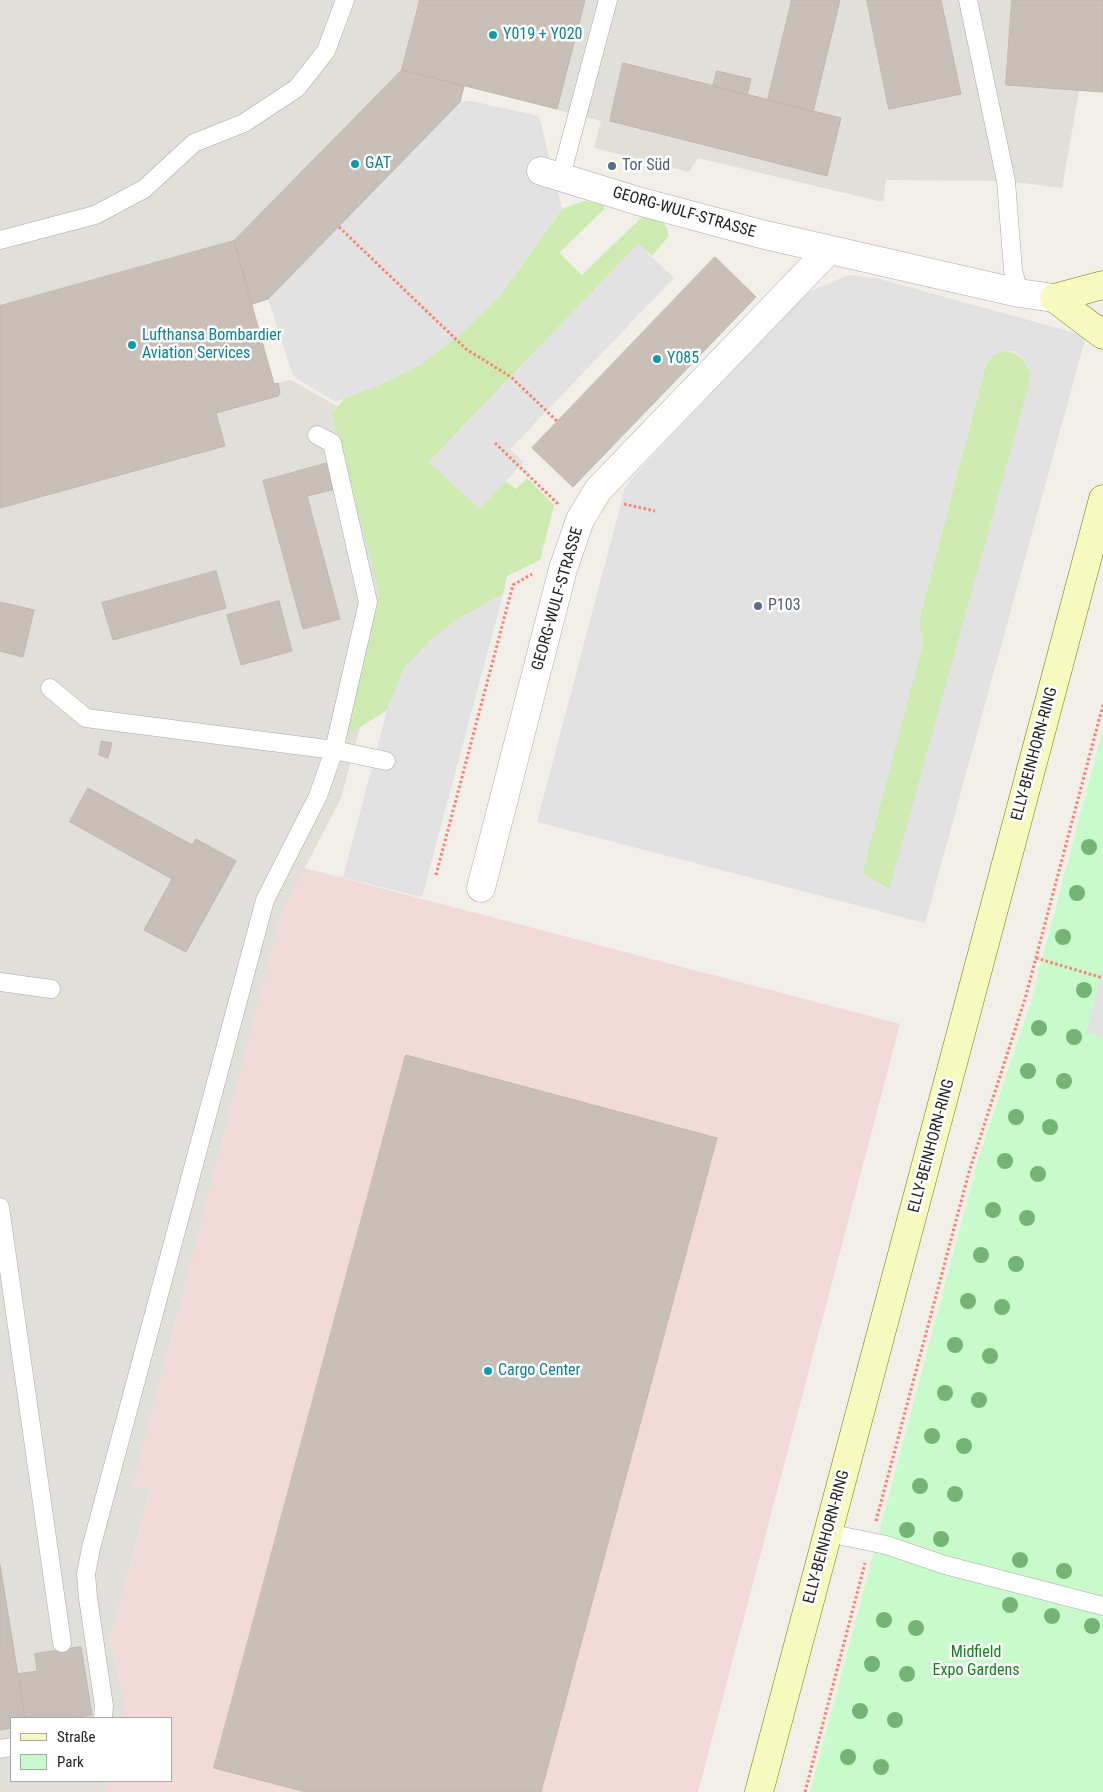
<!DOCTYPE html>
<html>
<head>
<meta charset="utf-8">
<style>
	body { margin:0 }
	#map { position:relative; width:1103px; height:1792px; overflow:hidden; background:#f2efe9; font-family:"Roboto Condensed",sans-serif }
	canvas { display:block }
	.legend { position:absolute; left:10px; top:1717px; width:162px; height:65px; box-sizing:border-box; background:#fff; border:1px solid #a7a7a7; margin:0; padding:6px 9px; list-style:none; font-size:15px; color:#222 }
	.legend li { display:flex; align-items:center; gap:10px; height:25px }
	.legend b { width:25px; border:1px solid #a7a7a7 }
</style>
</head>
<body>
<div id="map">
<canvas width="1103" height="1792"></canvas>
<ul class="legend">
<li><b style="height:6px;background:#f7fabf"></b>Straße</li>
<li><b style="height:14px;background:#c8facc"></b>Park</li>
</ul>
</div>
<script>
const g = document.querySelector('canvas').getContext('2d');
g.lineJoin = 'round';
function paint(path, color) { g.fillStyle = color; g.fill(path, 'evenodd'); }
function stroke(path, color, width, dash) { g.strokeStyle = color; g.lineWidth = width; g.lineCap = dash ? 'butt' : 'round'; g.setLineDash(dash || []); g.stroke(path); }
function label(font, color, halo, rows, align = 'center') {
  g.font = font + ' "Roboto Condensed",sans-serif'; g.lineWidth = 5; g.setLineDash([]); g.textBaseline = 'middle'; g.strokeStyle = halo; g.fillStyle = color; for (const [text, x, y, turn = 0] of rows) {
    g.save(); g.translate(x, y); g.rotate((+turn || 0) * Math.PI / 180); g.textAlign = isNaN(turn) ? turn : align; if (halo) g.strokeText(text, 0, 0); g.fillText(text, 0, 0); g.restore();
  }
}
paint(new Path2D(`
	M304,868l596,156 -202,768h-157l176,-653 -310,-84 -193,712 92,25h-201l3,-11h63v-63h-48l3,-11 -16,-67 41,-149 -18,-5 149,-574z`), '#f2dad9');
paint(new Path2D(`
	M0,0h1103v92l-24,-1 -17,97 -56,-7 -120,-1 -3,22 -185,-44 -9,14 -95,-24 7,-27 -136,-35 -5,16 -121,125 -71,72 -16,5 22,80 17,-4 81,46 36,123 -67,249 -59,114 -149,574 18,4 -41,150 16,67 -3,11h-112v63h97l-3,11h-105z`), '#e1dfda');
paint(new Path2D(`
	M584,201l20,3v5l-45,44 23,22 62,-60c14,4 24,5 24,22l-16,19 -14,-12 -209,218 71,15 16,12 11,-11 27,27 -14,55 -33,16 -4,18 -48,27 -51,47 -17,42 -33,21 -6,-2 -2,-5 34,-128 -48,-182 13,-16 75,-33 79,-68 63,-88z
	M1003,351c17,1 23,10 29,26l-142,513 -28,-17 60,-228 -3,-25 67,-256 7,-9z`), '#cdebb0');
paint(new Path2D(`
	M1103,728v1064h-293l168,-632 53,-159z`), '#c8facc');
paint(new Path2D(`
	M471,101l68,15 23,93 -63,88 -38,37 -41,31 -42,21 -43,16 -42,-26 -25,-77 192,-197z
	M638,244l36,34 -164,171 14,13 -45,47 -50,-47z
	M849,275l31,4 206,57 -161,587 -388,-101 88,-334 12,-16 171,-180zM1003,351h10l7,4 7,9 4,13 -142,513 -27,-17 61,-229 -4,-24 67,-256 7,-9z
	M503,594l-81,303 -118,-29 39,9 44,-167 17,-42 27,-29 24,-18z
	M1103,968v69l-17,-5z`), '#e2e2e2');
const building = new Path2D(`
	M420,0h165l-28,109 -155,-39z
	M792,0h48l-27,112 -45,-12z
	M867,0h74l20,94 -72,15z
	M1012,0h91v92l-97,-7z
	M623,63l218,55 -14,58 -217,-55z
	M402,70l62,16 -4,16 -192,197 -16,5 -18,-63z
	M717,71l34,8 -4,16 -34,-9z
	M234,241l40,143 4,-1 2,10 -2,3 -62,17 9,33 -225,62v-202z
	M715,257l41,40 -183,190 -41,-39z
	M328,463l7,26 -28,7 33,123 -37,10 -40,-148z
	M216,571l10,37 -113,32 -11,-37z
	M279,601l13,50 -51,14 -14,-50z
	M0,602l34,8 -11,47 -23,-6z
	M102,741l10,2 -4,15 -9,-3z
	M88,788l104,57 4,-6 40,22 -50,91 -42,-22 28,-51 -102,-57z
	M406,1055l311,83 -176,654h-235l-92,-24z
	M0,1565l25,153h-14v10l-11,2z
	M81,1647l11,68 -20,3h-47l-7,-44 19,-3 -2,-17z`);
paint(building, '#c7bfb8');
stroke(building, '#c4b6ab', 1);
const lane = new Path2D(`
	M968,0l38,181 7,89 6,23
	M561,176l47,-176
	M0,240l95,-25 49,-26 50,-46 50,-20 53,-35 29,-37 19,-51
	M50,688l36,30 248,32 52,11
	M0,982l51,7
	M0,1207l62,436
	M828,1533l58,12 59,20 158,41
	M103,1718l1,-12 -16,-108 -2,-24 5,-26 174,-648 53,-104 16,-46 34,-148 -36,-159 -15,-8
	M0,1749l11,-2`);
const street = new Path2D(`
	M541,171l97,30 123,33 258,59 35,5
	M481,888l82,-319 17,-49 18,-30 231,-240`);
const secondary = new Path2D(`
	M1054,298l49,37
	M1054,298l49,-13
	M759,1792l344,-1293`);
stroke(lane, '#a9a9a9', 19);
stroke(street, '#a9a9a9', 29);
stroke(secondary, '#707d05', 29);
stroke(new Path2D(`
	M339,227l127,122 45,28 46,44
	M495,443l63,61
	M624,504l31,7
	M436,875l77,-290 19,-11
	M1036,958l67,20
	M876,1521l93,-349 56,-173 78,-294
	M805,1792l60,-229`), '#fa8072', 3, [2.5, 2.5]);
stroke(lane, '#fff', 18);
stroke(street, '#fff', 28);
stroke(secondary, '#f7fabf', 28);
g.fillStyle = '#74b475';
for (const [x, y] of [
	[1089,847],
	[1077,893],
	[1063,937],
	[1084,990],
	[1039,1028],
	[1074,1037],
	[1028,1071],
	[1064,1081],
	[1016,1117],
	[1050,1127],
	[1005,1161],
	[1038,1174],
	[993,1210],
	[1027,1218],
	[981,1255],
	[1016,1264],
	[968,1301],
	[1002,1307],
	[955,1345],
	[990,1356],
	[945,1393],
	[979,1400],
	[932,1436],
	[964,1446],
	[920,1486],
	[955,1494],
	[907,1530],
	[941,1539],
	[1020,1560],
	[1064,1571],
	[1010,1605],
	[1052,1616],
	[884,1620],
	[1092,1626],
	[916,1628],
	[872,1664],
	[907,1674],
	[860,1711],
	[895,1720],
	[848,1757],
	[881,1767]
]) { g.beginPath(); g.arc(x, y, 8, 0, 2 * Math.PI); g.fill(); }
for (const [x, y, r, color] of [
	[493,35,5,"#0f9aa8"],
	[355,164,5,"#0f9aa8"],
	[612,166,5,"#5c6f8a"],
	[132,345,5,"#0f9aa8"],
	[657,359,5,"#0f9aa8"],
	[758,606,5,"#5c6f8a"],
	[488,1371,5,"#0f9aa8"]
]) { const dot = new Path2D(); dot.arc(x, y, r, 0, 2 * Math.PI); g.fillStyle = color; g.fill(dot); stroke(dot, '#fff', 2); }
label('16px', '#0d838f', '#fff', [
	["Y019 + Y020",503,35],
	["GAT",365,164],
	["Lufthansa Bombardier",142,336],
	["Aviation Services",142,354],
	["Y085",667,359],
	["Cargo Center",498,1371]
], 'left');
label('16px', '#4e5e75', '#fff', [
	["Tor Süd",622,166],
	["P103",768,606]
], 'left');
label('16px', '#222', '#fff', [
	["GEORG-WULF-STRASSE",684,213,16],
	["GEORG-WULF-STRASSE",558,599,-74],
	["ELLY-BEINHORN-RING",1035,754,-75],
	["ELLY-BEINHORN-RING",932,1146,-75],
	["ELLY-BEINHORN-RING",827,1537,-75]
]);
label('16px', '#0c8416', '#fff', [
	["Midfield",976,1653],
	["Expo Gardens",976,1671]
]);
</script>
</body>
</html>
